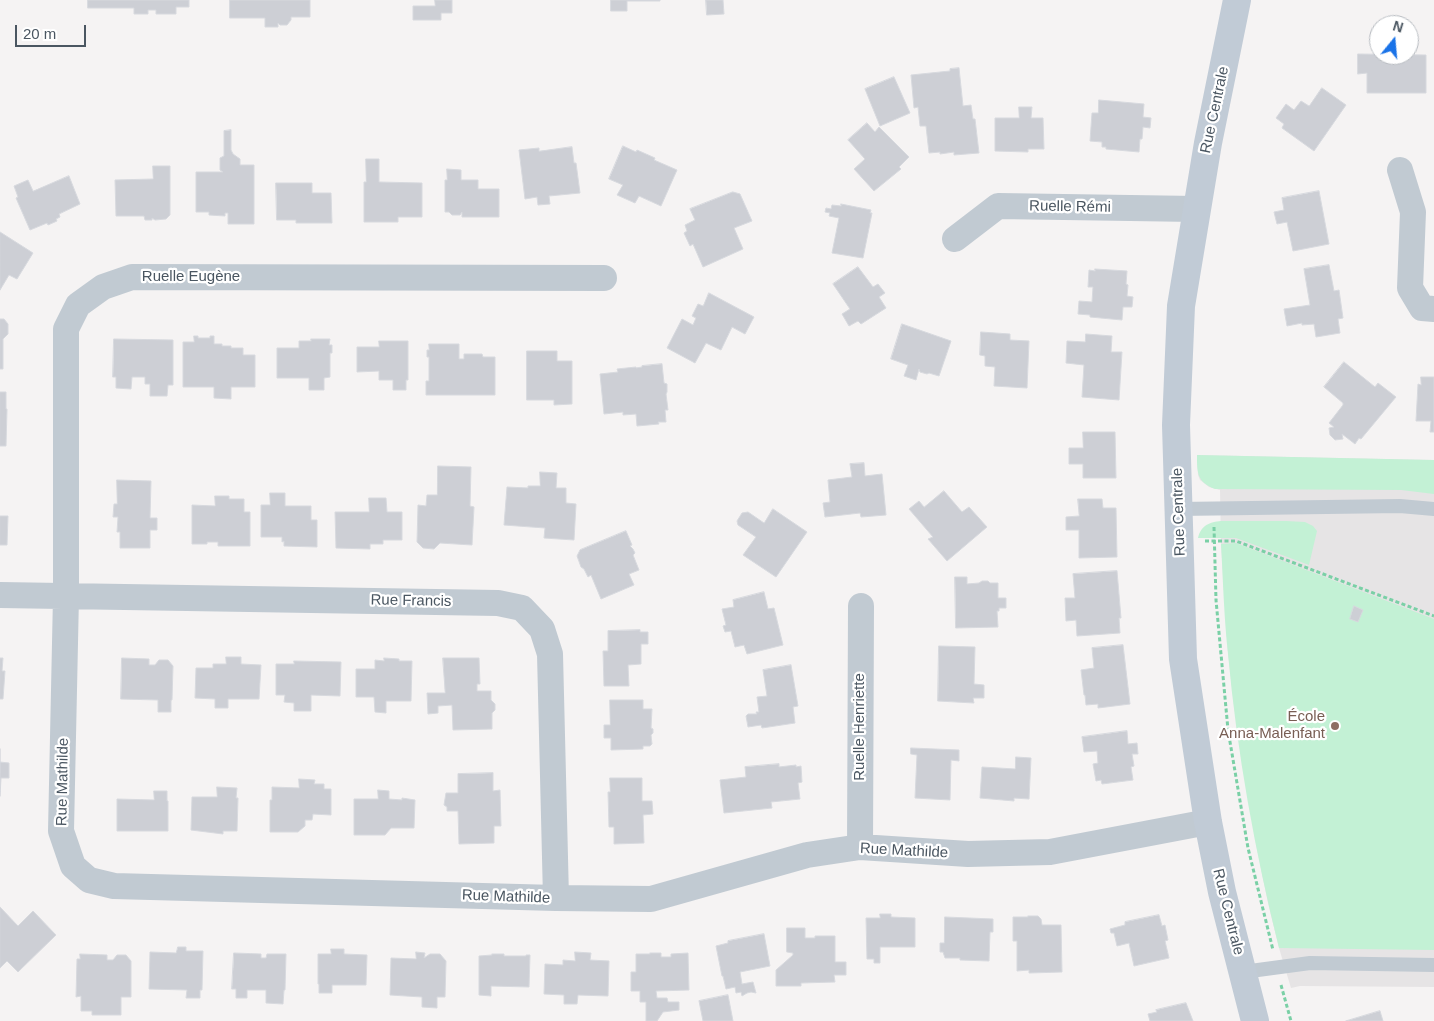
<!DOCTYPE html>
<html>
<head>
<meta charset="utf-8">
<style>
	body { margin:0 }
	#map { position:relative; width:1434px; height:1021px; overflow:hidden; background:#f5f3f3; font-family:Arial,sans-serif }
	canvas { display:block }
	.north { position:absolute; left:1369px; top:15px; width:50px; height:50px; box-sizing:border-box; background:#fff; border:1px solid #b7bbc0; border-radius:50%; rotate:17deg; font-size:14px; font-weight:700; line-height:20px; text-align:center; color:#4a5661 }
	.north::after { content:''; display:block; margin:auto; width:18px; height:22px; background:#1a73e8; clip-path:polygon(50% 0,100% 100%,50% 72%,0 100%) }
	.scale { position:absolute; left:15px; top:25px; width:71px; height:22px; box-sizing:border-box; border:2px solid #4a5661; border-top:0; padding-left:6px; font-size:15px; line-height:18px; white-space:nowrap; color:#4a5661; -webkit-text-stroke:4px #fff; paint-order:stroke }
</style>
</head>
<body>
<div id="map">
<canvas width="1434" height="1021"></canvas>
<div class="north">N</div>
<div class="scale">20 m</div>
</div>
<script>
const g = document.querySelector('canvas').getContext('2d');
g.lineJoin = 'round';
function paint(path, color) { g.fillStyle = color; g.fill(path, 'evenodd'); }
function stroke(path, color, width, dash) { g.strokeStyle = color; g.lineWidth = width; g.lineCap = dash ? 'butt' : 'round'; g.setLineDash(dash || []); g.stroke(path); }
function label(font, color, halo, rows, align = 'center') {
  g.font = font + ' Arial,sans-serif'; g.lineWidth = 4.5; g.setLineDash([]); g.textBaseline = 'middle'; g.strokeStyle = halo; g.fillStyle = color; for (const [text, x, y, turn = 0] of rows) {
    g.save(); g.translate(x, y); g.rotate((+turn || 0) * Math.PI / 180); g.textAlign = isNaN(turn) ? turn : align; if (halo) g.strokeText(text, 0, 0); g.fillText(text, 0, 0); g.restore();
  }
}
paint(new Path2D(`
	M1197,455l237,5v527l-134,-1 -9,2 -12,-40 -11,-45 -12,-59 -22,-139 -6,-52 -7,-109 -1,-54 -11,-3 -9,-7 -2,-5z`), '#e6e4e5');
paint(new Path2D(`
	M1197,455l237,5v34l-33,-4 -186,-1c-18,-7 -18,-16 -18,-34z
	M1221,521h65l19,1 8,4 4,5 -8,34 -73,-27h-38c3,-13 12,-16 23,-17z
	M1236,543l198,76v331l-155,-2c-24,-96 -42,-195 -51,-294 -4,-37 -5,-74 -7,-110z`), '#c3f1d5');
const building = new Path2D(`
	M88,0h101v7h-13v7h-20v-4h-8v4h-14v-6h-46z
	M230,0h80v17h-19v3l-4,5h-7l-2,-2v4h-13v-9h-35z
	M435,0h17v13h-11v7h-28v-14h22z
	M611,0h49v1h-33v10h-16z
	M706,0h17l1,14 -17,1z
	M1358,54l68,1v38h-59v-20l-9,1z
	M959,68l4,38 8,-1 2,14h2l4,34 -25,2v-3l-14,2v-2l-11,1 -3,-27h-6l-2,-19 -4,1 -3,-33 39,-4v-2z
	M894,77l16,36 -30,13 -15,-37z
	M1322,88l24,17 -32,46 -32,-23 2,-4 -8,-6 10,-14 8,6 7,-9 8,5z
	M1099,100l45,4 -1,13 8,1 -1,10 -7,-1 -1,12h-2l-1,13 -33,-3v-2h-4v-5l-12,-1 2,-28h6z
	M1019,107h13l-1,11h12l1,31h-16v3l-33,-1v-33h24z
	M867,123l8,9 4,-5 30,30 -10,10 2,2 -27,22 -20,-22 11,-10 -17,-19z
	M231,130v20l2,4 7,5v6h14v59h-26v-11h-3v3l-16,-1v-3h-13v-40h27l-3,-2v-12l4,-2v-25z
	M623,146l13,6 1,-2 18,8 -1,2 23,10 -16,36 -22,-10 -4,7 -18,-8 6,-10 -14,-6z
	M572,147l2,16h2l4,30 -31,3 1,8 -12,1 -1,-8 -12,2 -6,-49 20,-2v3z
	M366,159h13v23l43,1v34h-24v5h-34v-40h2z
	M153,166h17v49l-4,4 -11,1 -3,-2v2h-7l-1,-4h-28l-1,-36 38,-1z
	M447,169l14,1v10h17v9h21v28h-37v-5l-2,3h-8l-3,-3h-4v-32h2z
	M69,176l11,28 -21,10 1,3 -4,2 1,2 -9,4 -1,-2 -17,7 -14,-32 2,-1 -4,-11 14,-6 5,11z
	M276,183h36v10h19l1,30h-36v-3h-19z
	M1319,191l10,53 -36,7 -6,-29 -10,2 -3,-12 10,-2 -2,-12z
	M733,192l7,2 12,27 -18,7 9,21 -40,18 -10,-23 -3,2 -6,-13 3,-2 -2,-6 10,-5 -5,-11z
	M841,204l30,6 -1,3h2l-9,45 -31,-5 7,-35 -10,-2 1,-3 -5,-1 1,-4 5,1 1,-4 9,1z
	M0,232l33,21 -16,26 -8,-4 -9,15z
	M1329,265l5,26 5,-1 4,28 -5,1 2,14 -24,4 -2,-13 -12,1v-2l-15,3 -3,-17 26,-4 -6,-36z
	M858,267l15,20 5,-3 7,9 -6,4 7,11 -25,16 -3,-3 -9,5 -7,-12 8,-5 -17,-25z
	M1095,269l32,2 -1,13 2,1 -1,11 6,1 -1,10h-9l-1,13 -32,-3v-2l-12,-1 1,-13 13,1 1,-15h-5l1,-17 6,1z
	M709,293l45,24 -9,17 -13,-7 -11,23 -15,-7 -11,20 -28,-15 15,-29 11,6 3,-7 -4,-2 6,-12 5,2z
	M0,319h4l4,5v10l-5,5v30h-3z
	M902,324l49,17 -12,35 -10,-3 -2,1 -7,-2 -1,-3 -3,11 -12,-4 4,-11 -17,-6z
	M981,332l29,2v6l19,1 -2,47 -33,-2 1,-19 -10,-1v-10l-5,-1z
	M1086,334l26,2 -1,16h11l-3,48 -37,-3 2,-32 -18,-2 1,-22 18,1z
	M194,336h4v2h12v-2h4v8h8v2h9v2h12v7h12v32h-24v12l-17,-1v-11h-31v-45h11z
	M114,339l59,1v45h-5l-1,11h-17v-12h-5v-7h-13l-1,12 -15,-1v-11h-3z
	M311,339h19l-1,6h3v8h-2v24l-6,1v12h-15v-12h-32v-30h22v-7h12z
	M379,341h29v39h-2v10h-13v-10h-14v-9l-22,1v-25h22z
	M429,344h30v15h5v-5h18l1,3h12v38h-69v-14h3v-24h-2v-7h2z
	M527,351h30v10h15v43l-18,1v-5h-27z
	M1344,362l31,25 3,-4 18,14 -35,42 -2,-1 -4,6 -13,-10 1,5 -8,1 -5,-5 -1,-7 5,-1 -5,-4 14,-18v-2l-19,-16z
	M662,364l2,19 3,1v8l-1,2 2,16h-3l1,12h-8l1,2 -22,2 -1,-12 -13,1v-3l-19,2 -4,-40 18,-2 -1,-3 19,-2v1l6,-1v-1z
	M1421,377h13v55h-4l1,-11h-15l2,-37 3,1z
	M0,392h6v17h1l-1,37h-6z
	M1083,432h32l1,46h-33v-14h-14v-16h14z
	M864,463l1,13 17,-2 4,41 -25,2 -1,-4 -35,4 -2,-14 7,-1 -2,-22 24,-3 -2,-13z
	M438,466l33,1 -1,39 4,1 -2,38 -32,-2 -6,6 -11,-1 -6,-6 1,-37 8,1 1,-11h10z
	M540,472l17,1 -1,15h10v15l10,1 -2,36 -30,-2 1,-10 -41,-3 3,-38 21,1v-2h12z
	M117,480l34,1 -1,37h7v12h-7v18h-30v-16h-3l1,-15h-5l1,-13h3z
	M944,491l18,21 7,-5 18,20 -40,34 -19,-22 5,-2 -24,-28 10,-8 5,6z
	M270,493h15v13h26v14h6v27l-33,-1v-5l-2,1v-5h-21v-32h9z
	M215,496h14v3h15v13h6v34h-32v-4h-11v2h-15v-39l23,1z
	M369,498h17l1,14h15v28h-19v4h-13v5l-34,-1 -1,-36h34z
	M1078,499h24l1,9h13l1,49 -38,1v-28h-13v-13l13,-1z
	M773,509l34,23 -31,45 -33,-22 13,-18 -18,-12 -1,-4 5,-8 6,-1 16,11z
	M0,516h8l-1,29h-7z
	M626,531l6,14 -2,1 3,3 2,4 -2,2 6,15 -10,4 5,11 -33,14 -10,-24 -3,2 -4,-8 -3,-2 -4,-11 3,-6z
	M1117,571l4,47h-2l1,15 -43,3 -1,-16 -10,1 -1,-23h10l-2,-24z
	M955,577h12v7l12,-1 3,-2h6l2,2h8v15h8v10h-7v3h-2l1,16 -42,1z
	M764,592l4,17 6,-1 9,37 -36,9 -3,-9 -9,2 -4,-16 -6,1 -2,-6 3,-1 -4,-16 12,-2 -1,-7z
	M1354,606l9,4 -5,12 -8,-3z
	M640,630v2h8v12h-7v20l-13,1 1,21h-25l-1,-35h5v-20z
	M1123,645l7,59 -32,4v-4l-12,1 -1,-10h-1l-3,-25 13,-2 -2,-20z
	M939,646l36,1 -1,37 10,1v13h-11l1,5 -36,-2z
	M226,657h15v7l20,1 -2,34h-31v9h-13v-9l-20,-1 1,-30h17v-4h13z
	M0,658h3l-1,13h3l-2,28h-3z
	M122,658l27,1v6h6l4,-5h9l5,6 -1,34h-1v12h-13v-12l-37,-1z
	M384,658l15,1v2h13l-1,40h-25v12l-11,-1 -1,-15h-18v-28h19v-9l9,1z
	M443,658h36l1,26h-3v7h14v9l4,4v6l-3,3v16l-39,1 -1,-25 -14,1v7l-10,1 -1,-21h18z
	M294,661l47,1 -1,34 -29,-1v16h-17v-8l-10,-1 1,-7h-9v-31h18z
	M791,665l7,41 -5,1 2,16 -33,5 -1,-3 -13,2 -2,-11 2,-2h9l-1,-2h3l-2,-15 10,-1 -4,-26z
	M610,700h33v9h9l-1,19 2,1v4l-2,2 1,9 -2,2h-7v3l-32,1v-12h-7v-13h6z
	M1127,731l1,13 9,-1 1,11h-6l2,12 -3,1 2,13 -31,4 -1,-4 -5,1 -3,-17 5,-1 -1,-12 -13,1 -2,-15z
	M911,748l48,2v11l-8,-1 -1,40 -35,-2 2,-43 -6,-1z
	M0,749v13l9,1v15h-8l-1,18z
	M1016,757l15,1 -2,41 -15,-1v3l-34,-3 2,-31 33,2z
	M779,764v3l17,-2v2l5,-1 1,16 -4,1 2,16 -29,3 1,6 -48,5 -4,-33 26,-3 -1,-10z
	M493,773v18l7,-1 1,36h-7v17l-35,1 -1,-33h-11v-4l-3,-2 2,-12h12v-19z
	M610,778h32v23h10l1,13 -10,1 1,28 -30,1v-17h-5l-1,-35h2z
	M299,779l16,1 -1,4h10v5h7v26l-18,-1 -1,6h-7v6l-7,6h-28v-32h2v-13l27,1z
	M217,787l20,1 -1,10h2l-1,33h-14v3l-32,-4 1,-33h25z
	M378,790l11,1v8l13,1v-2l13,2 -1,28h-23l-6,7h-31v-36h24z
	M154,791h13v10h1v30h-51v-32l37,1z
	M0,907l18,19 15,-15 23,24 -38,37 -11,-11 -7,7z
	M880,914h11v3l24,1v29h-35v16h-6v-4h-7l-1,-41h14z
	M1159,915l3,11 3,-1 3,15 -3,1 4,17 -35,8 -5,-23 -12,3 -3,-13h-3l-1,-4 15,-4v-3z
	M1028,916h10l3,3 1,6h19l1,47 -33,1v-3l-12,1v-30h-4v-24h15z
	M945,917l48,2v13h-3l-1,29 -29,-1v-2h-15l-2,-6h-3v-9h4z
	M787,928h18v10h10v-2h20v26h11v13h-12l1,7 -34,1v3h-25v-16l17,-15v-2l-6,-1z
	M764,934l6,32 -30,6 2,12 11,-2 3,11 -5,-1 -4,1 -5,3 -1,-4 -5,1 -1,-6 -9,2 -3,-13h-1l-6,-30 12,-3v-2z
	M178,947h8v4h17l-1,39h-2v8h-14l1,-8 -38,-1 1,-37 26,1z
	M331,949h13v5l23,1 -1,30h-34v8h-13v-9h-1v-30h13z
	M416,952l9,1 -1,5 6,-4h10l6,7 -1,36h-8v11l-15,-1v-10l-32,-2 1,-37 25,1z
	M575,952l16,1 -1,7 19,1 -1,35 -30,-1 -1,9h-13v-9l-20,-1 1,-30 18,1v-5l12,1z
	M234,953l27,1v4h5l1,-4h19l-1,36h-1l-1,14 -17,-1v-13h-19v8h-11v-9h-4z
	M650,953h11v4h10v-3l17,-1 1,37 -33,1 1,7h10l1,4h11v8l-16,2 -6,9h-11v-19h-6v-11h-9v-19h5v-18h14z
	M80,954l27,1v5h6l4,-5h9l5,6v36h-10v18h-29v-4h-11v-15l-5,1 1,-38h3z
	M492,954h12v2h22v-1h4l-1,32 -38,-1v10l-12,-1v-39l13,-1z
	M728,995l5,26h-30l-4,-20z
	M1186,1003l7,18h-43l-2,-7 9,-2 -1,-2z
	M1380,1011l3,10h-37z`);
paint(building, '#cdcfd5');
stroke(building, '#d7d9de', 1);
stroke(new Path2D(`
	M1214,527l2,73 12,130 20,118 25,102
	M1205,541h31l198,75
	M1281,985l10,36`), '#7ad0a6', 3, [4, 2.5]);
stroke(new Path2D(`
	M1178,509l222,-3 34,3
	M1243,972l67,-9 124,2`), '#c1cad2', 14);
stroke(new Path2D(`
	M1400,170l13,42 -3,76 12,20 12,1
	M955,239l43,-33 198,3
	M604,278l-472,-1 -29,10 -25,18 -12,24v267l-5,235 12,35 16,14 25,6 442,12 95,1 156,-44 53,-8 108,7 82,-2 158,-30
	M0,595l498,8 24,5 20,21 8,25 6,244
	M860,847l1,-241`), '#c1cad2', 26);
stroke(new Path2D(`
	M1237,0l-29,143 -27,163 -5,119 7,234 25,163 14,70 33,129`), '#c1cbd6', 28);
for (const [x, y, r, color] of [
	[1335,726,5,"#8d6e63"]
]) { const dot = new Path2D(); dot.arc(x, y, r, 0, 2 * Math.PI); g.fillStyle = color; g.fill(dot); stroke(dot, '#fff', 2); }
label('15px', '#4a5661', '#fff', [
	["Rue Centrale",1215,110,-78],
	["Ruelle Rémi",1070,207,1],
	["Ruelle Eugène",191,277],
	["Rue Centrale",1179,512,-92],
	["Rue Francis",411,601,1],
	["Ruelle Henriette",860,727,-90],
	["Rue Mathilde",63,782,-89],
	["Rue Mathilde",904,851,3],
	["Rue Mathilde",506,897,2],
	["Rue Centrale",1228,912,76]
]);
label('15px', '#785e54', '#fff', [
	["École",1325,717],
	["Anna-Malenfant",1325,734]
], 'right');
</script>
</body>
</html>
